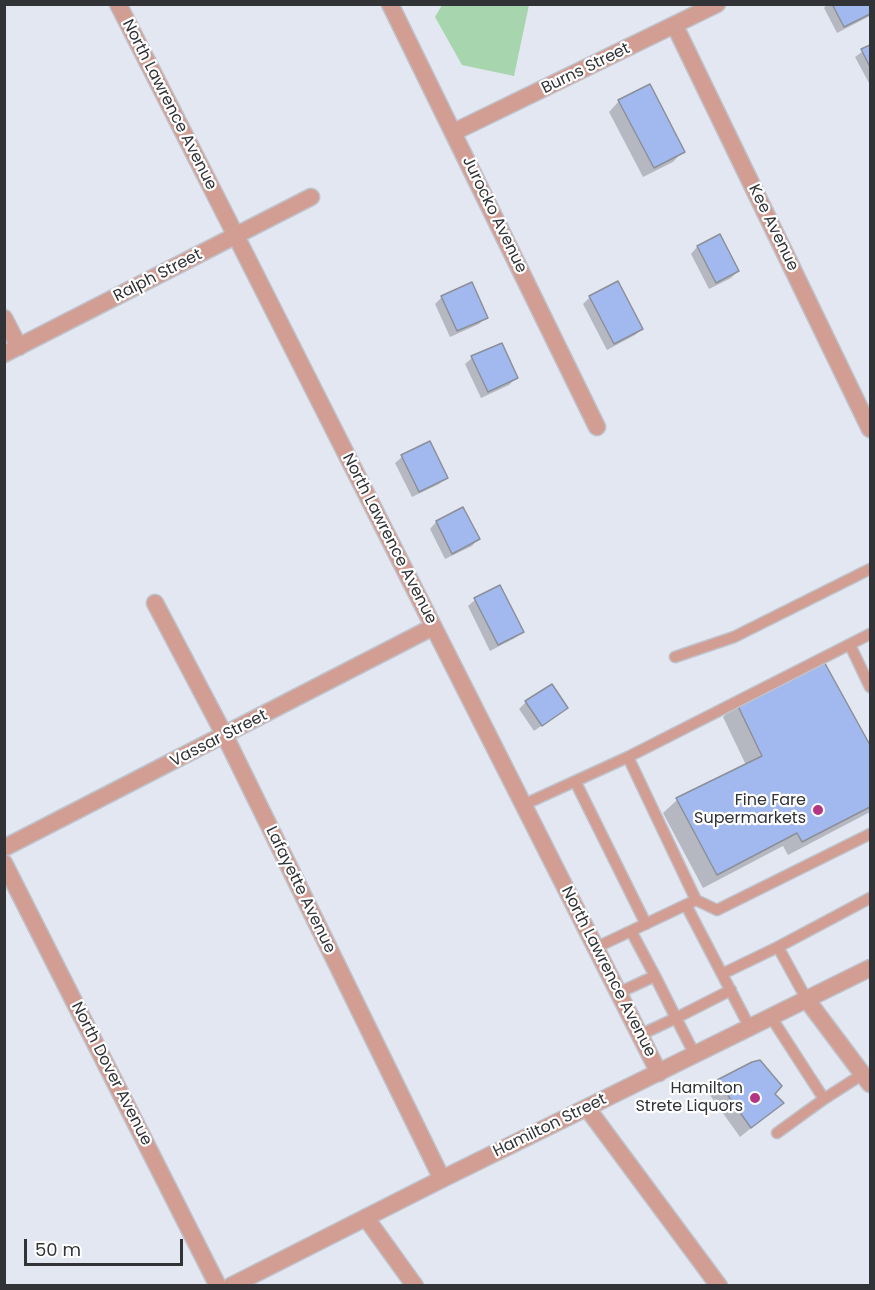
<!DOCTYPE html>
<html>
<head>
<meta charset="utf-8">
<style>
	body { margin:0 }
	#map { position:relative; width:875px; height:1290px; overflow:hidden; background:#e3e7f1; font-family:Poppins,sans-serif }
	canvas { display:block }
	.frame { position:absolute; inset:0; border:6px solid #313337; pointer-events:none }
	.scale { position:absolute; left:24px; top:1239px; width:159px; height:27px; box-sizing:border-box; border:3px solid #313337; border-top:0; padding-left:8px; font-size:18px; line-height:21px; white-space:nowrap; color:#313337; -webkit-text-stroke:4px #fff; paint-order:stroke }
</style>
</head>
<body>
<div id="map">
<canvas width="875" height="1290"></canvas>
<div class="frame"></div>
<div class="scale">50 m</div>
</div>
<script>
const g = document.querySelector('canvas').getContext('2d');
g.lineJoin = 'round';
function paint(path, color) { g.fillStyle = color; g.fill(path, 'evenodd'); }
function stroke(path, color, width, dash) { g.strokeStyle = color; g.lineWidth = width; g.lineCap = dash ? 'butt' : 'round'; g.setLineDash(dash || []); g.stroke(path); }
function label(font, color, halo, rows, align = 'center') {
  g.font = font + ' Poppins,sans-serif'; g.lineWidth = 4.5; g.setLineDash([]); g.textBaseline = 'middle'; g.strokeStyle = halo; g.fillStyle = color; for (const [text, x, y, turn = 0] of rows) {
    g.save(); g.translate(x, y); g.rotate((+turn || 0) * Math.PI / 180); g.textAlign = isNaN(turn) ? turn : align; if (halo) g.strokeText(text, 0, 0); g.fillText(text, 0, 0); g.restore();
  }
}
paint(new Path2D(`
	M442,5h87l-15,71 -52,-11 -27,-48z`), '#a7d5ad');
paint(new Path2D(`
	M827,4h43v12l-33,17 -13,-25z
	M870,46v37h-1l-14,-26z
	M619,101l64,50 -10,11 -30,15 -34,-65z
	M720,236l18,35 -7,7 -22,11 -18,-35 6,-7z
	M617,283l25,46 -7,6 -28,15 -24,-46 7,-7z
	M442,297l44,20 -7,7 -29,13 -15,-33z
	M472,358l44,20 -7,7 -28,13 -16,-34z
	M429,443l17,34 -7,7 -27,13 -17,-34 7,-6z
	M463,509l15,30 -6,7 -27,13 -15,-30 6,-7z
	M475,600l47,32 -7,6 -25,13 -22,-45z
	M822,660l48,88v64l-82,43 -5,-9 -80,42 -40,-75 14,-13 69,-35 -23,-48 14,-14z
	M526,702l40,6 -32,23 -15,-22z
	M752,1064l30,39 -42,34 -33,-46 10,-10z`), '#0003');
const building = new Path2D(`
	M832,4h38v10l-26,13z
	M870,45v22l-9,-18z
	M650,84l35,68 -31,16 -36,-68z
	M720,234l19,37 -23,12 -19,-37z
	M618,281l25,48 -29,15 -25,-48z
	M472,282l16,36 -31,13 -16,-35z
	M502,343l16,35 -30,14 -17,-36z
	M430,441l18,37 -29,14 -18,-37z
	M463,507l17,32 -28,15 -16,-33z
	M500,585l24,47 -26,13 -24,-47z
	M822,658l48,87v62l-68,35 -5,-9 -80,42 -41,-77 86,-42 -26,-54z
	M552,684l16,24 -26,18 -17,-25z
	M760,1060l22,26 -7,8 9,9 -33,25 -34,-48 35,-18z`);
paint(building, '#a2b9f0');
stroke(building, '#8b8f98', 1.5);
const service = new Path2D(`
	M850,645l20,42
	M675,657l59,-20 136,-68
	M628,757l242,-123
	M575,781l71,143
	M523,805l105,-48 68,143 -101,48
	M696,900l21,10 153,-76
	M686,905l36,69
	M631,931l24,45
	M618,993l37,-17 21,42 -36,17
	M807,1000l-29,-53 92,-49
	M771,1017l53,82
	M750,1028l-28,-54 56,-27
	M695,1055l-19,-37 55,-28
	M777,1133l47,-34 39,-25`);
const minor = new Path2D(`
	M118,4l118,232 423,837
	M390,4l207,423
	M675,26l195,403
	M454,132l263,-128
	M4,318l15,29
	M4,354l307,-157
	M155,603l70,133 217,443
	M4,848l429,-221
	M4,863l214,423
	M807,1000l63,84
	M587,1108l132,178
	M366,1218l49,68`);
const tertiary = new Path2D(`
	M231,1286l211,-107 428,-211`);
stroke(service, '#bfc3cc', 13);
stroke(minor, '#bfc3cc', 19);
stroke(tertiary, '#bfc3cc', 19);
stroke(service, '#d29e93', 10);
stroke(minor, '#d29e93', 16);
stroke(tertiary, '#d29e93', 16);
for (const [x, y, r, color] of [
	[818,810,6,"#b33584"],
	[755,1098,6,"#b33584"]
]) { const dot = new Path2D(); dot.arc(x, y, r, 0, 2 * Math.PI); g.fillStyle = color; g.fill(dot); stroke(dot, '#fff', 2); }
label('16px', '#313337', '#fff', [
	["Burns Street",586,69,-26],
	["North Lawrence Avenue",169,105,63],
	["Jurocko Avenue",494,215,64],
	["Kee Avenue",773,228,64],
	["Ralph Street",158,276,-27],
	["North Lawrence Avenue",389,539,63],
	["Vassar Street",219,739,-27],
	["Lafayette Avenue",300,890,64],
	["North Lawrence Avenue",608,972,63],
	["North Dover Avenue",111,1074,63],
	["Hamilton Street",550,1126,-26]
]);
label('16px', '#313337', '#fff', [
	["Fine Fare",806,801],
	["Supermarkets",806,819],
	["Hamilton",743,1089],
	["Strete Liquors",743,1107]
], 'right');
</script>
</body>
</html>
